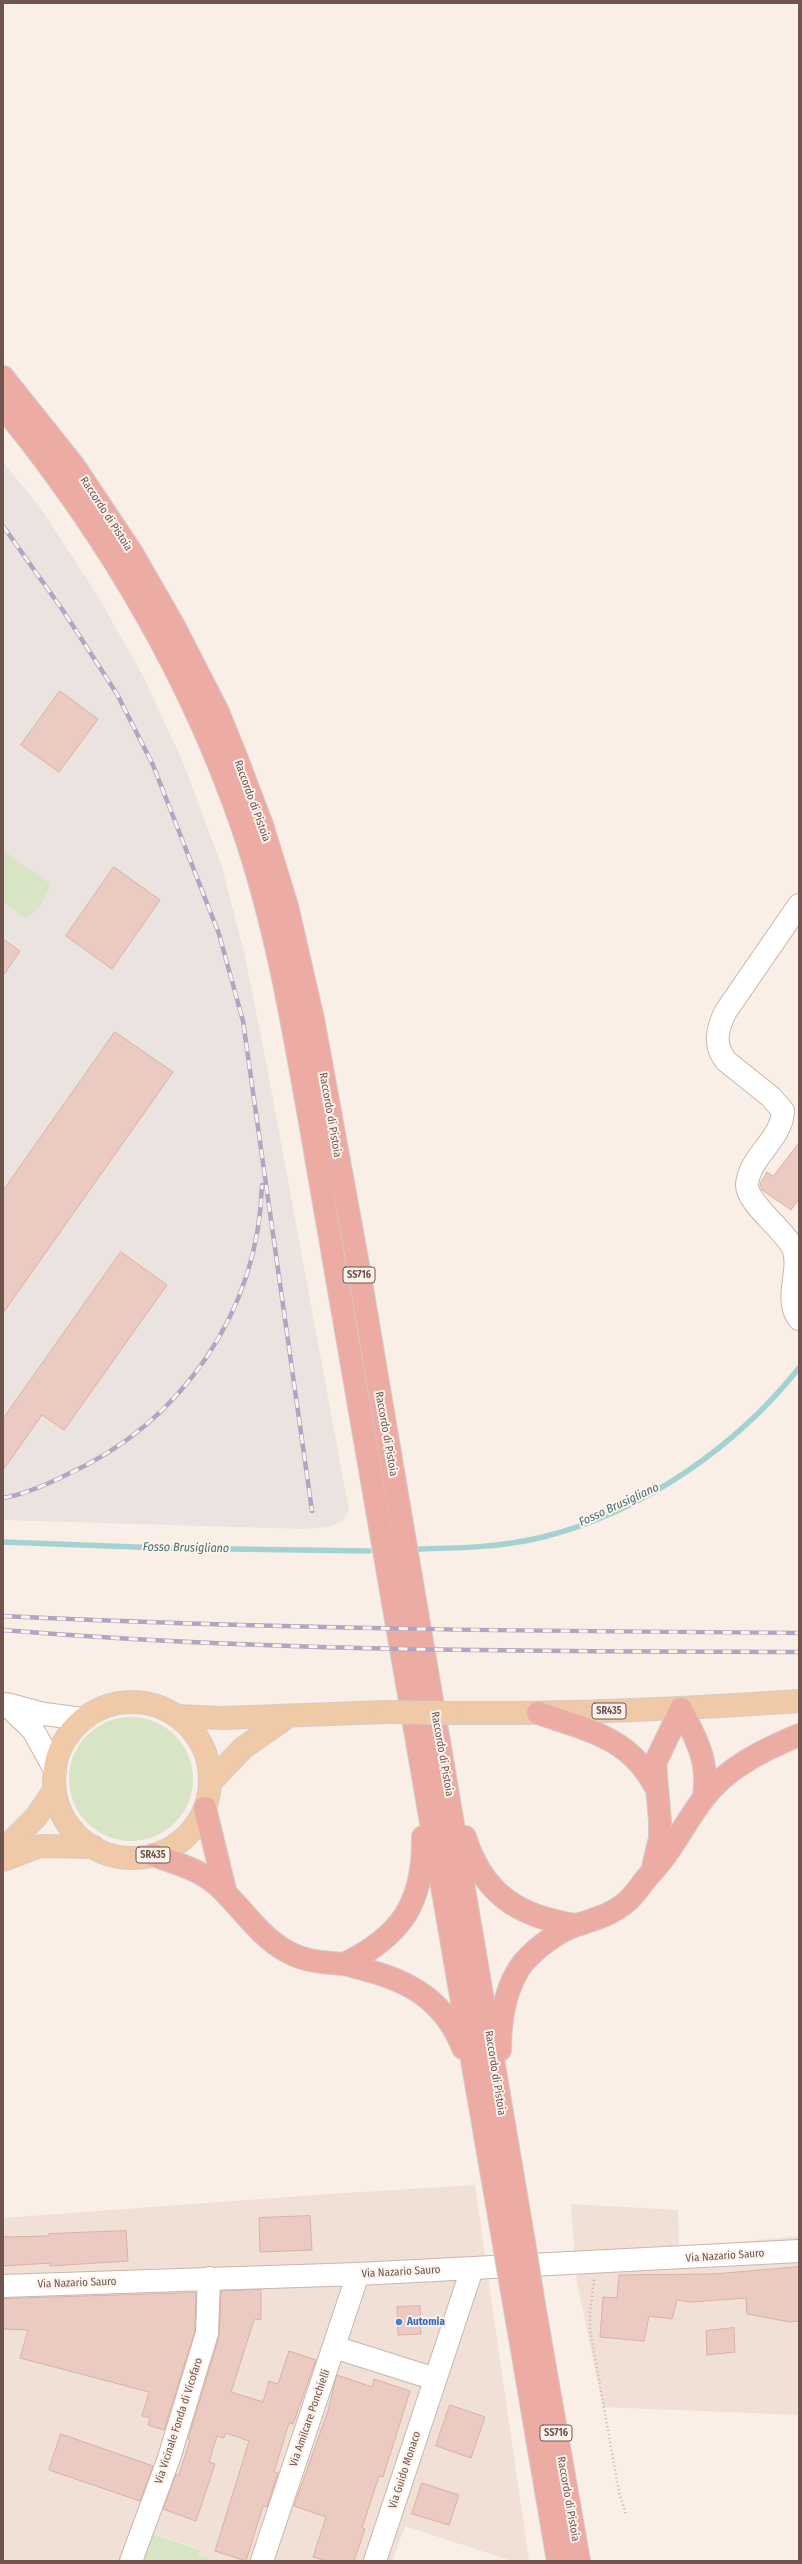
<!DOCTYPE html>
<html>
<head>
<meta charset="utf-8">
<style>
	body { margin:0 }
	#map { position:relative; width:802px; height:2564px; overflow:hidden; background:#f9efe6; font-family:"Fira Sans Condensed",sans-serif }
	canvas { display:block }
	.frame { position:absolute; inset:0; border:4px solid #6f554e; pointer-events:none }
</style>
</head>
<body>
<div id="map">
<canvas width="802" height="2564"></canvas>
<div class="frame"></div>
</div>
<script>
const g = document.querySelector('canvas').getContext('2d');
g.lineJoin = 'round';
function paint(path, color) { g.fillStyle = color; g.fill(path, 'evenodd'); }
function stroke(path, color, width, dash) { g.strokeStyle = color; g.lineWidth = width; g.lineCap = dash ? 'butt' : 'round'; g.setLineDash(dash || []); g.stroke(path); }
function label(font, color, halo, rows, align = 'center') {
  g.font = font + ' "Fira Sans Condensed",sans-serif'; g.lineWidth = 4; g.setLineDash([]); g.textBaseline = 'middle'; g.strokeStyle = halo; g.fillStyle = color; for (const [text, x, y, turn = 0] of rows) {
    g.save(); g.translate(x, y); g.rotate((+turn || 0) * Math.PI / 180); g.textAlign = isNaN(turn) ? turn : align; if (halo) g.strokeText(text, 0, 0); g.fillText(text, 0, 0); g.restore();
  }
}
paint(new Path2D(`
	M475,2185l54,376h-17l-107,-35 -13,35h-176l-18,-6 1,-6 -64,-22 -12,34h-120v-343l326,-24z
	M571,2204l107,6 1,38 120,-12v179l-196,-8 -26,-125z`), '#f0e0d5');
paint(new Path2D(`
	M3,462l37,45 57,88 45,79 41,88 39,105 22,85 23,115 82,444 -8,11 -13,5 -24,2 -301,-9z`), '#eae3df');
paint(new Path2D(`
	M3,850l47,34 -9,21 -15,14 -23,-17z
	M69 1779a62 62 0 1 1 124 0a62 62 0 1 1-124 0Z
	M148,2532l52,18 -2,5 18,6h-80z`), '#d7e5c6');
stroke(new Path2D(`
	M3,1542l159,6 207,3
	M420,1549c42,-1 83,-2 123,-12 100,-25 193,-90 256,-169`), '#a4d1d1', 5.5);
const building = new Path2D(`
	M60,691l38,28 -39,53 -38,-27z
	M114,867l46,33 -48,69 -46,-33z
	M3,939l17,12 -17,25z
	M115,1032l58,40 -170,241v-122z
	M799,1143v56l-8,11 -29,-20 -2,-6 7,-12 6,4z
	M121,1252l46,33 -103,145 -22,-15 -39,55v-51z
	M310,2216l2,34 -52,2 -1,-34z
	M126,2231l2,30 -78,5v-3l-47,3v-29l46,-1v-2z
	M799,2267v54l-9,1 -43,-8 -1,-16 -56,4 -13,-2 -5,19 -23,-3 -5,25 -44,-4 3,-40 14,1 2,-23 95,-1z
	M261,2290v29l-7,1 -23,72 32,10 6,-21 9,3 11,-33 27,9 -23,64 -4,-1 -15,49 4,1 -11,34 -4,-1 -17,55 -31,-10 34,-110 -23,-8 -2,5 -7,-2 -8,26 6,2 -19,57 -33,-12 13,-35 3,1 11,-35 -2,-1 31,-102 2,-46z
	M196,2293l-1,38 -31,99 -16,-5 2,-7 -8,-2 7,-24 -129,-34 8,-28 -25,-1v-30z
	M420,2306l1,28 -23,1 -1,-28z
	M734,2328l1,24 -28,3 -1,-24z
	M337,2375l35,12 2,-8 36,12 -27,86 -4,-1 -17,52 3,1 -11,32h-27l-14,-4 13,-40 -32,-11 34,-95z
	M450,2405l35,12 -14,41 -35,-12z
	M61,2434l92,32 -13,35 -91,-31z
	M422,2483l37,12 -10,30 -37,-11z`);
paint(building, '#ebcbc1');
stroke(building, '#dcb0a3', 1);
const minor = new Path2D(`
	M799,905l-73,106c-9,17 -13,34 0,50l45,36 12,14c-1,28 -33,45 -36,73 -1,19 38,46 46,64 9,23 -10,50 6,71
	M6,1704l27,26 22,40
	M11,1705l33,9 40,5
	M3,2286l355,-12 441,-23
	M334,2347l101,32
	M131,2561l38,-103 38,-125 2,-55
	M262,2561l96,-287
	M375,2561l97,-292`);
const major = new Path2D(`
	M54 1780a78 78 0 1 1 156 0a78 78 0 1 1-156 0Z
	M453,1713c116,1 231,-4 346,-12
	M176,1716l47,2 163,-6
	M210,1783l33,-35 46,-32
	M3,1850l33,-33 19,-28
	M3,1860l37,-14 54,1`);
const highway = new Path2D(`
	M3,377l71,89 58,87 42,73 44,86 19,47 25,66 25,81 26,113 44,240 167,983
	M3,407c102,125 186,266 239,419 34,98 51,200 69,302 21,117 41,235 61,353 43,255 89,509 132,764
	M681,1709c16,32 28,51 23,88
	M538,1713c49,17 91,24 117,73
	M205,1808l21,86
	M465,1837c18,57 54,80 111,88
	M153,1855c22,8 45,14 63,29 25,22 42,52 72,68 18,10 35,10 55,12 9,1 18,5 27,7 44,12 76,33 93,77
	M653,1867l7,-29v-17l-5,-58 26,-54
	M344,1964c58,-28 80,-62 79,-127
	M500,2050c0,-30 4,-62 23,-87 13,-15 35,-32 54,-38 17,-6 32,-9 47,-21 12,-9 18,-22 28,-32 21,-22 33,-50 52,-74 22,-30 61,-49 95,-63
	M534,2305l45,256
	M515,2309l43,252`);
stroke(minor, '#c9b6ad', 24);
stroke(major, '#d4ccca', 24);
stroke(highway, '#d4ccca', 24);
stroke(new Path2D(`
	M594,2280l-4,32v18l29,162 7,22`), '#d0aea4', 2.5, [1, 3]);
stroke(minor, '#fff', 22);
stroke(major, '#f0c9a6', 22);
stroke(highway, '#ecaca4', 22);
const rail = new Path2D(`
	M3,526l61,86 53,82 36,71 66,169 24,87 69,490
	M3,1498c22,-4 43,-13 63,-23 115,-52 192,-162 196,-290
	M3,1616c265,13 530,15 796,17
	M3,1630c265,22 531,21 796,22`);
stroke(rail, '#b0a6c1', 4.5);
stroke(rail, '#fdf3ec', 3, [9]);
const majorBridge = new Path2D(`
	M386,1712l67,1`);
const highwayBridge = new Path2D(`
	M524,2242l10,63
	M504,2245l11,64`);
stroke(majorBridge, '#d4ccca', 24, []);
stroke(highwayBridge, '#d4ccca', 24, []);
stroke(majorBridge, '#f0c9a6', 22);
stroke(highwayBridge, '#ecaca4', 22);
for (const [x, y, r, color] of [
	[399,2322,4,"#3f7fe0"]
]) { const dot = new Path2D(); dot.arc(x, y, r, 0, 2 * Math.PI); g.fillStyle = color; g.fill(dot); stroke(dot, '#fdf3ec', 1.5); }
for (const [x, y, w] of [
	[359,1275,32],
	[609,1711,34],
	[153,1855,34],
	[556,2433,32]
]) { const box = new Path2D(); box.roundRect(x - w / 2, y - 8, w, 16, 3); g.fillStyle = '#fdf3ec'; g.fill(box); stroke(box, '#6f554e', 1); }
label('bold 10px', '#6f554e', null, [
	["SS716",359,1275],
	["SR435",609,1711],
	["SR435",153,1855],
	["SS716",556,2433]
]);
label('11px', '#6f554e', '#fdf3ec', [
	["Raccordo di Pistoia",106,514,57],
	["Raccordo di Pistoia",252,801,70],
	["Raccordo di Pistoia",330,1115,80],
	["Raccordo di Pistoia",386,1434,80],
	["Raccordo di Pistoia",442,1754,80],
	["Raccordo di Pistoia",495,2073,81],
	["Via Nazario Sauro",725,2256,-4],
	["Via Nazario Sauro",401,2272,-3],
	["Via Nazario Sauro",77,2283,-2],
	["Via Amilcare Ponchielli",310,2418,-71],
	["Via Vicinale Fonda di Vicofaro",179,2421,-72],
	["Via Guido Monaco",405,2470,-72],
	["Raccordo di Pistoia",568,2499,80]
]);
label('bold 11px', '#366cbe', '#fdf3ec', [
	["Automia",407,2322]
], 'left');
label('italic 12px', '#447272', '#fdf3ec', [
	["Fosso Brusigliano",619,1505,-25],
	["Fosso Brusigliano",186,1548,1]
]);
</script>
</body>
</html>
